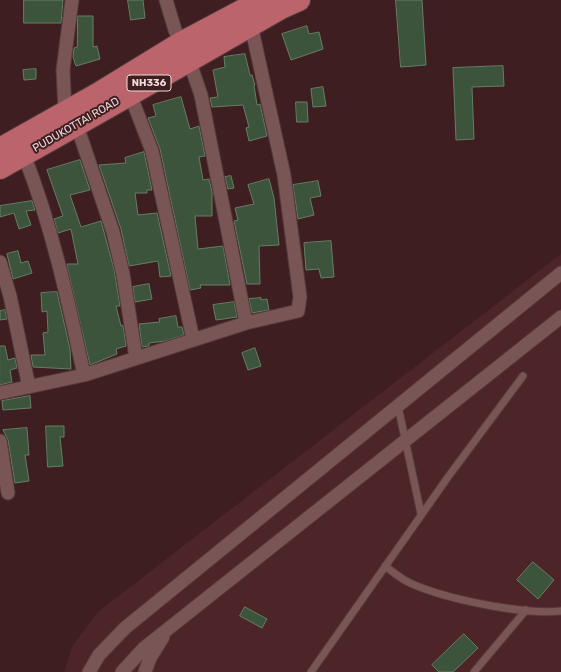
<!DOCTYPE html>
<html>
<head>
<meta charset="utf-8">
<style>
	body { margin:0 }
	canvas { display:block; background:#3e1e20 }
</style>
</head>
<body>
<canvas width="561" height="672"></canvas>
<script>
const g = document.querySelector('canvas').getContext('2d');
g.lineJoin = 'round';
function paint(path, color) { g.fillStyle = color; g.fill(path, 'evenodd'); }
function stroke(path, color, width, dash) { g.strokeStyle = color; g.lineWidth = width; g.lineCap = dash ? 'butt' : 'round'; g.setLineDash(dash || []); g.stroke(path); }
function label(font, color, halo, rows, align = 'center') {
  g.font = font + ' Rubik,sans-serif'; g.lineWidth = 4; g.setLineDash([]); g.textBaseline = 'middle'; g.strokeStyle = halo; g.fillStyle = color; for (const [text, x, y, turn = 0] of rows) {
    g.save(); g.translate(x, y); g.rotate((+turn || 0) * Math.PI / 180); g.textAlign = isNaN(turn) ? turn : align; if (halo) g.strokeText(text, 0, 0); g.fillText(text, 0, 0); g.restore();
  }
}
paint(new Path2D(`
	M561,254v418h-497l9,-27 25,-33z`), '#4d2528');
const building = new Path2D(`
	M24,0h39l-2,23h-37z
	M128,0h15l2,18 -14,2z
	M396,0h26l4,65 -25,2z
	M78,16h15v31l4,-1 3,13 -24,7 -3,-9 1,-9 3,-1z
	M307,26l2,8 10,-2 4,17 -32,11 -9,-26z
	M245,54l5,21h2l3,10h-1l3,20 3,-1 7,32 -18,5 -3,-13 3,-1 -6,-22 -31,2 -2,-9 8,-1 -5,-27 12,-3 -1,-10z
	M503,66l1,20 -32,1 2,52 -18,1 -3,-72z
	M36,69v10l-12,1 -1,-10z
	M323,87l3,19 -13,1 -2,-18z
	M181,97l9,32 9,-3 6,30 -6,1 4,23 6,-1 3,13v24h-17l3,33 25,-3 7,39h-30l1,3 -11,2 -30,-141 -12,-31 8,-2 -3,-11z
	M296,102h11l1,20h-11z
	M144,152l8,38h-5v3h-12l3,22 19,-2 14,63 -11,1 -2,-16 -29,5 -8,-37 -22,-64 27,-2 -1,-5z
	M80,160l10,30 -20,5 11,32 20,-6 13,48 6,37h-4l5,20 2,-1 3,21 -10,3 1,5 -27,11 -23,-99v-2h11l-7,-35 -13,4 -4,-14 9,-3 -16,-46z
	M231,176l3,12 -6,1 -3,-12z
	M269,179l5,19 5,47 -20,1 1,38h-13l-13,-63 4,-1 -3,-12 19,-4 -6,-19z
	M318,181l3,15 -11,2 4,17 -16,4 -5,-34z
	M32,201l3,9 -9,1 5,14 -12,4 -5,-16 -14,4v-11z
	M331,241l3,36 -13,1 -2,-9 -13,1 -2,-27z
	M18,251l3,12 7,-2 4,12 -19,6 -6,-25z
	M149,284l3,15 -17,3 -2,-15z
	M57,292l13,57 1,20 -38,-2 -2,-12h14l-2,-22 5,-1 -1,-21 -5,1 -1,-19z
	M261,298v2l6,-1 2,11 -17,3 -3,-14z
	M234,302l3,15 -21,3 -3,-15z
	M5,310l2,9 -7,1v-9z
	M176,316l2,11h4l2,8 -19,6 -16,2v3l-7,1 -3,-23 21,-2 -1,-3z
	M0,346h5l3,14 7,-2 2,10 -7,2 2,12 -12,3z
	M255,348l6,18 -13,4 -6,-17z
	M30,396l1,12 -28,2 -1,-9z
	M46,426h18v11h-4l3,29 -15,1z
	M27,428l2,27h-4l4,26 -14,2 -7,-43 -5,-10z
	M533,562l21,18 -16,19 -21,-19z
	M245,607l22,12 -5,9 -22,-12z
	M464,634l14,14 -25,24h-14l-7,-7z`);
paint(building, '#3c543c');
stroke(building, '#647e64', 1);
const service = new Path2D(`
	M398,406l23,108
	M385,566c8,6 16,13 25,17 35,16 113,32 151,28
	M311,672l137,-195 75,-101
	M474,672l52,-62`);
const minor = new Path2D(`
	M166,0l9,30 14,30 12,35 45,228
	M130,94l22,57 41,188
	M65,112l-2,-42 9,-70
	M77,126l36,106 10,42 13,84
	M24,155c28,71 44,145 60,220
	M0,262l10,34 19,91
	M0,393l84,-18 162,-52 52,-12 2,-14 -16,-122 -33,-150
	M0,441l8,52
	M89,672l10,-17 26,-27 436,-355
	M122,672l22,-24 417,-331
	M145,672l5,-14 13,-21`);
const trunk = new Path2D(`
	M0,149l101,-57 80,-49 81,-43
	M0,168c94,-52 187,-106 281,-160l18,-8`);
stroke(service, '#543a3c', 9);
stroke(minor, '#543a3c', 15);
stroke(trunk, '#543a3c', 24);
stroke(service, '#7a5556', 7);
stroke(minor, '#7a5556', 13);
stroke(trunk, '#bc646b', 22);
for (const [x, y, w] of [
	[149,83,44]
]) { const box = new Path2D(); box.roundRect(x - w / 2, y - 8, w, 16, 3); g.fillStyle = '#3e1e20'; g.fill(box); stroke(box, '#f0dada', 1); }
label('bold 10px', '#f0dada', null, [
	["NH336",149,83]
]);
label('11px', '#f0dada', '#3e1e20', [
	["PUDUKOTTAI ROAD",76,125,-30]
]);
</script>
</body>
</html>
